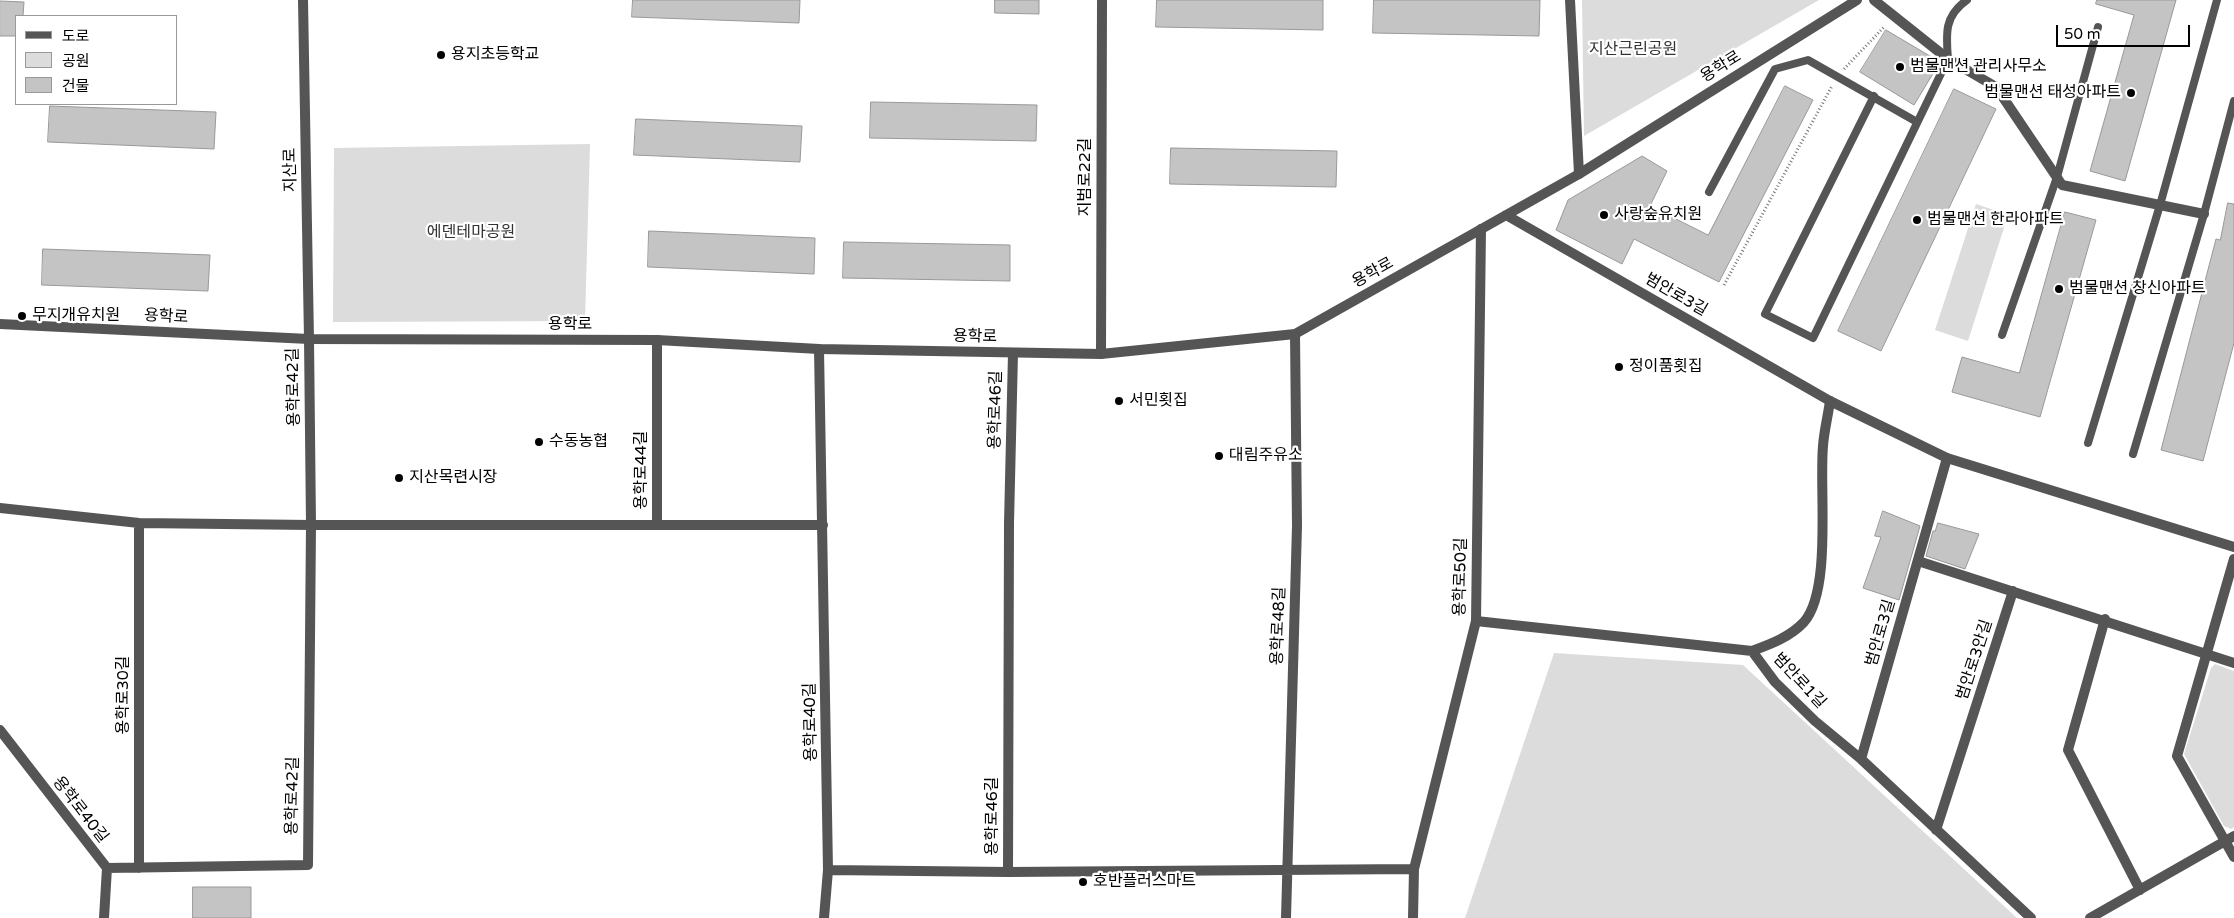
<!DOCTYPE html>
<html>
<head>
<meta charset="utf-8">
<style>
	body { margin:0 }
	#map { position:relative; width:2234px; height:918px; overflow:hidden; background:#fff; font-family:"Varela Round","Noto Sans KR",sans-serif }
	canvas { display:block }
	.legend { position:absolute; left:15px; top:15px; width:162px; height:90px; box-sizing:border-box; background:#fff; border:1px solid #999; margin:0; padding:6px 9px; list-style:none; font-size:15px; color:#000 }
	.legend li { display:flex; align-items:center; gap:10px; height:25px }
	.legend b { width:25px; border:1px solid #999 }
	.scale { position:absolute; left:2056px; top:25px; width:134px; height:22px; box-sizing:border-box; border:2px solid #000; border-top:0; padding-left:6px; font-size:15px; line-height:18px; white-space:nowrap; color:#000; -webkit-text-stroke:4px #fff; paint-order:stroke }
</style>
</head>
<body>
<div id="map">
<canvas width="2234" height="918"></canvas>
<ul class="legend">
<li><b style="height:6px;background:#555"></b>도로</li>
<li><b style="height:14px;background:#dcdcdc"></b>공원</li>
<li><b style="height:14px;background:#c4c4c4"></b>건물</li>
</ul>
<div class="scale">50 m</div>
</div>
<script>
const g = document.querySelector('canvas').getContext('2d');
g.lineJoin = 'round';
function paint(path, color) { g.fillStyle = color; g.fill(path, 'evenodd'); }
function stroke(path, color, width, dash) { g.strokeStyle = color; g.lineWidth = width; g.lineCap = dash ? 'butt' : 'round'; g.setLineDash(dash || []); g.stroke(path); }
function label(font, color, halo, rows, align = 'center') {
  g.font = font + ' "Varela Round","Noto Sans KR",sans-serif'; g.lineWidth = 4.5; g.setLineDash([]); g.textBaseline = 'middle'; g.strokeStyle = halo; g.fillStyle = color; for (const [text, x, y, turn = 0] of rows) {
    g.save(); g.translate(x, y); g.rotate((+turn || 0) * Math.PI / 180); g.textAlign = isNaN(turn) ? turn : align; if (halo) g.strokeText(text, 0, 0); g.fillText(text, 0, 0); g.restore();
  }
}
paint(new Path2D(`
	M1582,0h237l-235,136z
	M590,144l-5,177 -252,1 1,-174z
	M1976,204l32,11 -40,126 -33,-11z
	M1554,653l189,12 274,253h-552z
	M2215,664l19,7v156l-3,2 -7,-3 -40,-72 27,-86z`), '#dcdcdc');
const building = new Path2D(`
	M633,0h167l-1,23 -167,-6z
	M995,0h44v14l-44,-1z
	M1157,0h166v30l-167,-3z
	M1374,0h166l-1,36 -166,-3z
	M2097,0h79l-51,181 -35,-10 44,-156 -38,-11z
	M0,1l24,1 -1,14h-7v20h-16z
	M1886,30l54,32 -26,43 -54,-33z
	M1785,86l28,14 -94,182 -85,-43 -12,25 -66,-34 12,-30 74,-44 25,15 -17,35 58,29z
	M1954,89l42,20 -115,242 -43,-20z
	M871,102l166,3 -1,36 -166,-3z
	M50,106l166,6 -2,37 -166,-7z
	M636,119l166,7 -2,36 -166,-7z
	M1171,148l166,3 -1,36 -166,-3z
	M2228,203l6,1v139l-31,118 -42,-11 55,-211 4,1z
	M2065,212l31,8 -56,197 -88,-25 10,-35 57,16z
	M649,231l166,7 -1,36 -166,-7z
	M844,242l166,3v36l-167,-3z
	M43,249l167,6 -2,36 -166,-6z
	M1883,511l37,15 -21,74 -36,-12 18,-51 -6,-1z
	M1938,523l41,11 -14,35 -39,-13 7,-25h2z
	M193,887h58v31h-58z`);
paint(building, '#c4c4c4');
stroke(building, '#999', 1);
stroke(new Path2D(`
	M1844,69l41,-43
	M1724,285l108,-199`), '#777', 3, [1, 2.5]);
stroke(new Path2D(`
	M1874,96l-109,218 48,24 135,-279c-2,-25 -4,-43 19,-59
	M1709,192l66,-123 33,-9 109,62
	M2002,335l55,-158 41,-150
	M2088,443l72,-238 57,-205
	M2133,454l71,-240 30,-113`), '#555', 8);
stroke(new Path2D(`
	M1570,0l9,174
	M1874,0l74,59 48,28 66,98 142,29
	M657,340v185
	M819,349l9,521 -4,48
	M1101,354l1,-354
	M0,508l139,15 172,2h512
	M2234,559l-57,197 57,101
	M1918,561l316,102
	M2105,619l-37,131 72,140
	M1476,621l276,30 23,31 40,39 46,38 170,159
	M1752,651c19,-7 38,-14 52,-29 28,-32 15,-133 19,-176 1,-15 5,-30 7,-45
	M0,730l107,138 -3,50
	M1861,759l86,-301
	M1936,830l77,-239
	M107,868l201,-3 3,-340 -2,-186
	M139,868v-345
	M828,870l180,2 406,-3
	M1008,872l1,-349 4,-170
	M1286,918l11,-392 -2,-192
	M1413,918l1,-49 62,-248 5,-392
	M2090,918l144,-82`), '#555', 10);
stroke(new Path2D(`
	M303,0l6,339
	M1506,215l324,186 117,57 287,89
	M0,324l309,15 348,1 162,9 282,5 194,-20 284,-160 278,-174`), '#555', 10);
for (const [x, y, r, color] of [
	[441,55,5,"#000"],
	[1900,67,5,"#000"],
	[2131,93,5,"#000"],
	[1604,215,5,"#000"],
	[1917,220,5,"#000"],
	[2059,289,5,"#000"],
	[22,316,5,"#000"],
	[1619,367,5,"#000"],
	[1119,401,5,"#000"],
	[539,442,5,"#000"],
	[1219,456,5,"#000"],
	[399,478,5,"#000"],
	[1083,882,5,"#000"]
]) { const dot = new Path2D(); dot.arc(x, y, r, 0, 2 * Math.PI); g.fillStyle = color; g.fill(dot); stroke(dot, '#fff', 2); }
label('16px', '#333', '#fff', [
	["지산근린공원",1633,50],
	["에덴테마공원",471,233]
]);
label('16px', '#000', '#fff', [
	["용지초등학교",451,55],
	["범물맨션 관리사무소",1910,67],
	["범물맨션 태성아파트",2121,93,"right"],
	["사랑숲유치원",1614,215],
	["범물맨션 한라아파트",1927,220],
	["범물맨션 창신아파트",2069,289],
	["무지개유치원",32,316],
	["정이품횟집",1629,367],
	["서민횟집",1129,401],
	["수동농협",549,442],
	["대림주유소",1229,456],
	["지산목련시장",409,478],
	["호반플러스마트",1093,882]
], 'left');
label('16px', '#000', '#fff', [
	["용학로",1721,67,-32],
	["지산로",291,170,-91],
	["지범로22길",1086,177,-90],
	["용학로",1373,273,-29],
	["범안로3길",1676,295,30],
	["용학로",166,317,3],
	["용학로",570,325],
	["용학로",975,337,1],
	["용학로42길",294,387,-91],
	["용학로46길",996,410,-89],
	["용학로44길",642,470,-90],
	["용학로50길",1461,577,-89],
	["용학로48길",1279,626,-88],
	["범안로3길",1881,633,-74],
	["범안로3안길",1975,660,-72],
	["범안로1길",1799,681,47],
	["용학로30길",124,695,-90],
	["용학로40길",811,722,-91],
	["용학로42길",293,796,-89],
	["용학로40길",80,810,52],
	["용학로46길",993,816,-90]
]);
</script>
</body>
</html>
